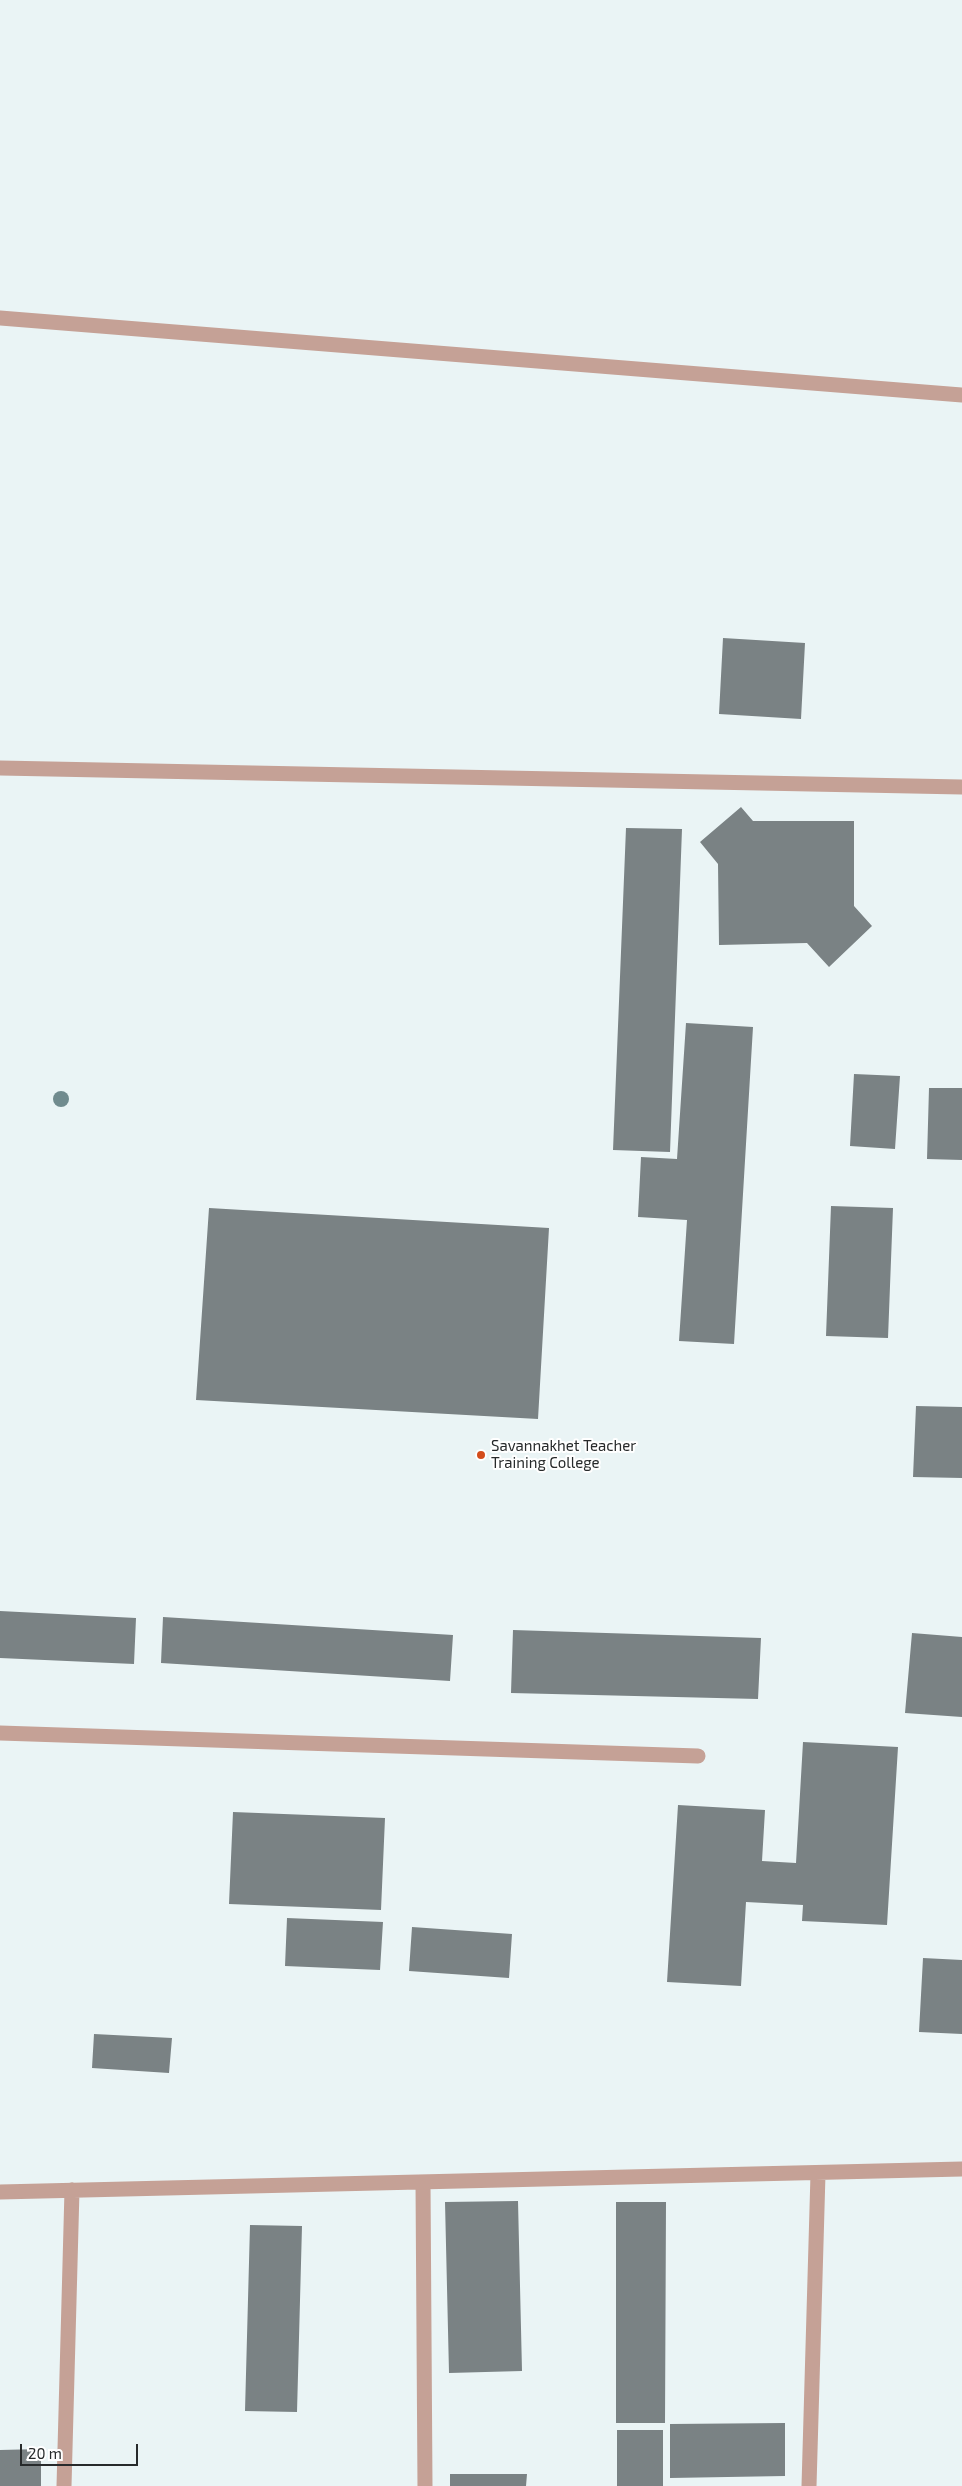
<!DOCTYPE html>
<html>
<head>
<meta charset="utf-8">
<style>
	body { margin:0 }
	#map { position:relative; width:962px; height:2486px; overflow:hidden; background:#eaf4f5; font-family:"Exo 2",sans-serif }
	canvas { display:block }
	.scale { position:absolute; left:20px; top:2444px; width:118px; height:22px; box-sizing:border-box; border:2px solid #272a2b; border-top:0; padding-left:6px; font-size:15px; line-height:18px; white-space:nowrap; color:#272a2b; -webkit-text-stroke:4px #fff; paint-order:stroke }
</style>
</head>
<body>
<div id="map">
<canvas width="962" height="2486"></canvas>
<div class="scale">20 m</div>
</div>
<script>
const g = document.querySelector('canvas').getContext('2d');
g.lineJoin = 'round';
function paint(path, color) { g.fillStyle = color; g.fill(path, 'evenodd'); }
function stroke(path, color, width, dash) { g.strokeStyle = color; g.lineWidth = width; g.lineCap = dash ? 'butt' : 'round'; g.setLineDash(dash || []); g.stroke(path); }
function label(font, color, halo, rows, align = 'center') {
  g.font = font + ' "Exo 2",sans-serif'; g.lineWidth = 4; g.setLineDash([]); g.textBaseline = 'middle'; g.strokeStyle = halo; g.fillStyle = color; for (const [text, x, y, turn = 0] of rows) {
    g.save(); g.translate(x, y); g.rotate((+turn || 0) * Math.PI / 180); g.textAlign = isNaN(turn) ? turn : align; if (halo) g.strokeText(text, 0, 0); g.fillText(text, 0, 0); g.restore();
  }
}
paint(new Path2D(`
	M723,638l82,5 -4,76 -82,-5z
	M741,807l12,14h101v85l18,20 -43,41 -22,-24 -88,2 -1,-81 -18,-22z
	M626,828l56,1 -12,323 -57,-2z
	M686,1023l67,4 -19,317 -55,-3 8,-121 -49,-3 3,-60 36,2z
	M854,1074l46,2 -5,73 -45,-3z
	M929,1088h33v72l-35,-1z
	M831,1206l62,2 -5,130 -62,-2z
	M209,1208l340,20 -11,191 -342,-19z
	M916,1406l46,1v71l-49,-1z
	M0,1611l136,7 -2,46 -134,-6z
	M163,1617l290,18 -3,46 -289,-18z
	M513,1630l248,8 -3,61 -247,-6z
	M912,1633l50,4v80l-57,-4z
	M803,1742l95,5 -11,178 -85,-4 1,-16 -57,-3 -5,84 -74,-4 11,-177 87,5 -3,51 34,2z
	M233,1812l152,6 -4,92 -152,-6z
	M287,1918l96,4 -3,48 -95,-4z
	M412,1927l100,7 -3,44 -100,-7z
	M923,1958l39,2v74l-43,-2z
	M94,2034l78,4 -3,35 -77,-5z
	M518,2201l4,170 -73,2 -4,-171z
	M616,2202h50l-1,221h-49z
	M250,2225l52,1 -5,186 -52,-1z
	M785,2423v53l-115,2v-54z
	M617,2430h46v56h-46z
	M41,2449v37h-41v-36z
	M450,2474h77l-1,12h-76z`), '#7a8284');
stroke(new Path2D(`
	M0,318l962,77
	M0,768l962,19
	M0,1733l698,23
	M423,2182l2,304
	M0,2192l962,-23
	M64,2486l8,-296
	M809,2486l9,-312`), '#c5a196', 15);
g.fillStyle = '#708b8e';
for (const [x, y] of [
	[61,1099]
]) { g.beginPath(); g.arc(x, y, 8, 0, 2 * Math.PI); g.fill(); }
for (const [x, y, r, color] of [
	[481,1455,5,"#d34c1b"]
]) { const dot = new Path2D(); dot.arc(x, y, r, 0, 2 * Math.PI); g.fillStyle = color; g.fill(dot); stroke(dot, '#fff', 2); }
label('15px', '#272a2b', '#fff', [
	["Savannakhet Teacher",491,1446],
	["Training College",491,1463]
], 'left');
</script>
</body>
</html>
